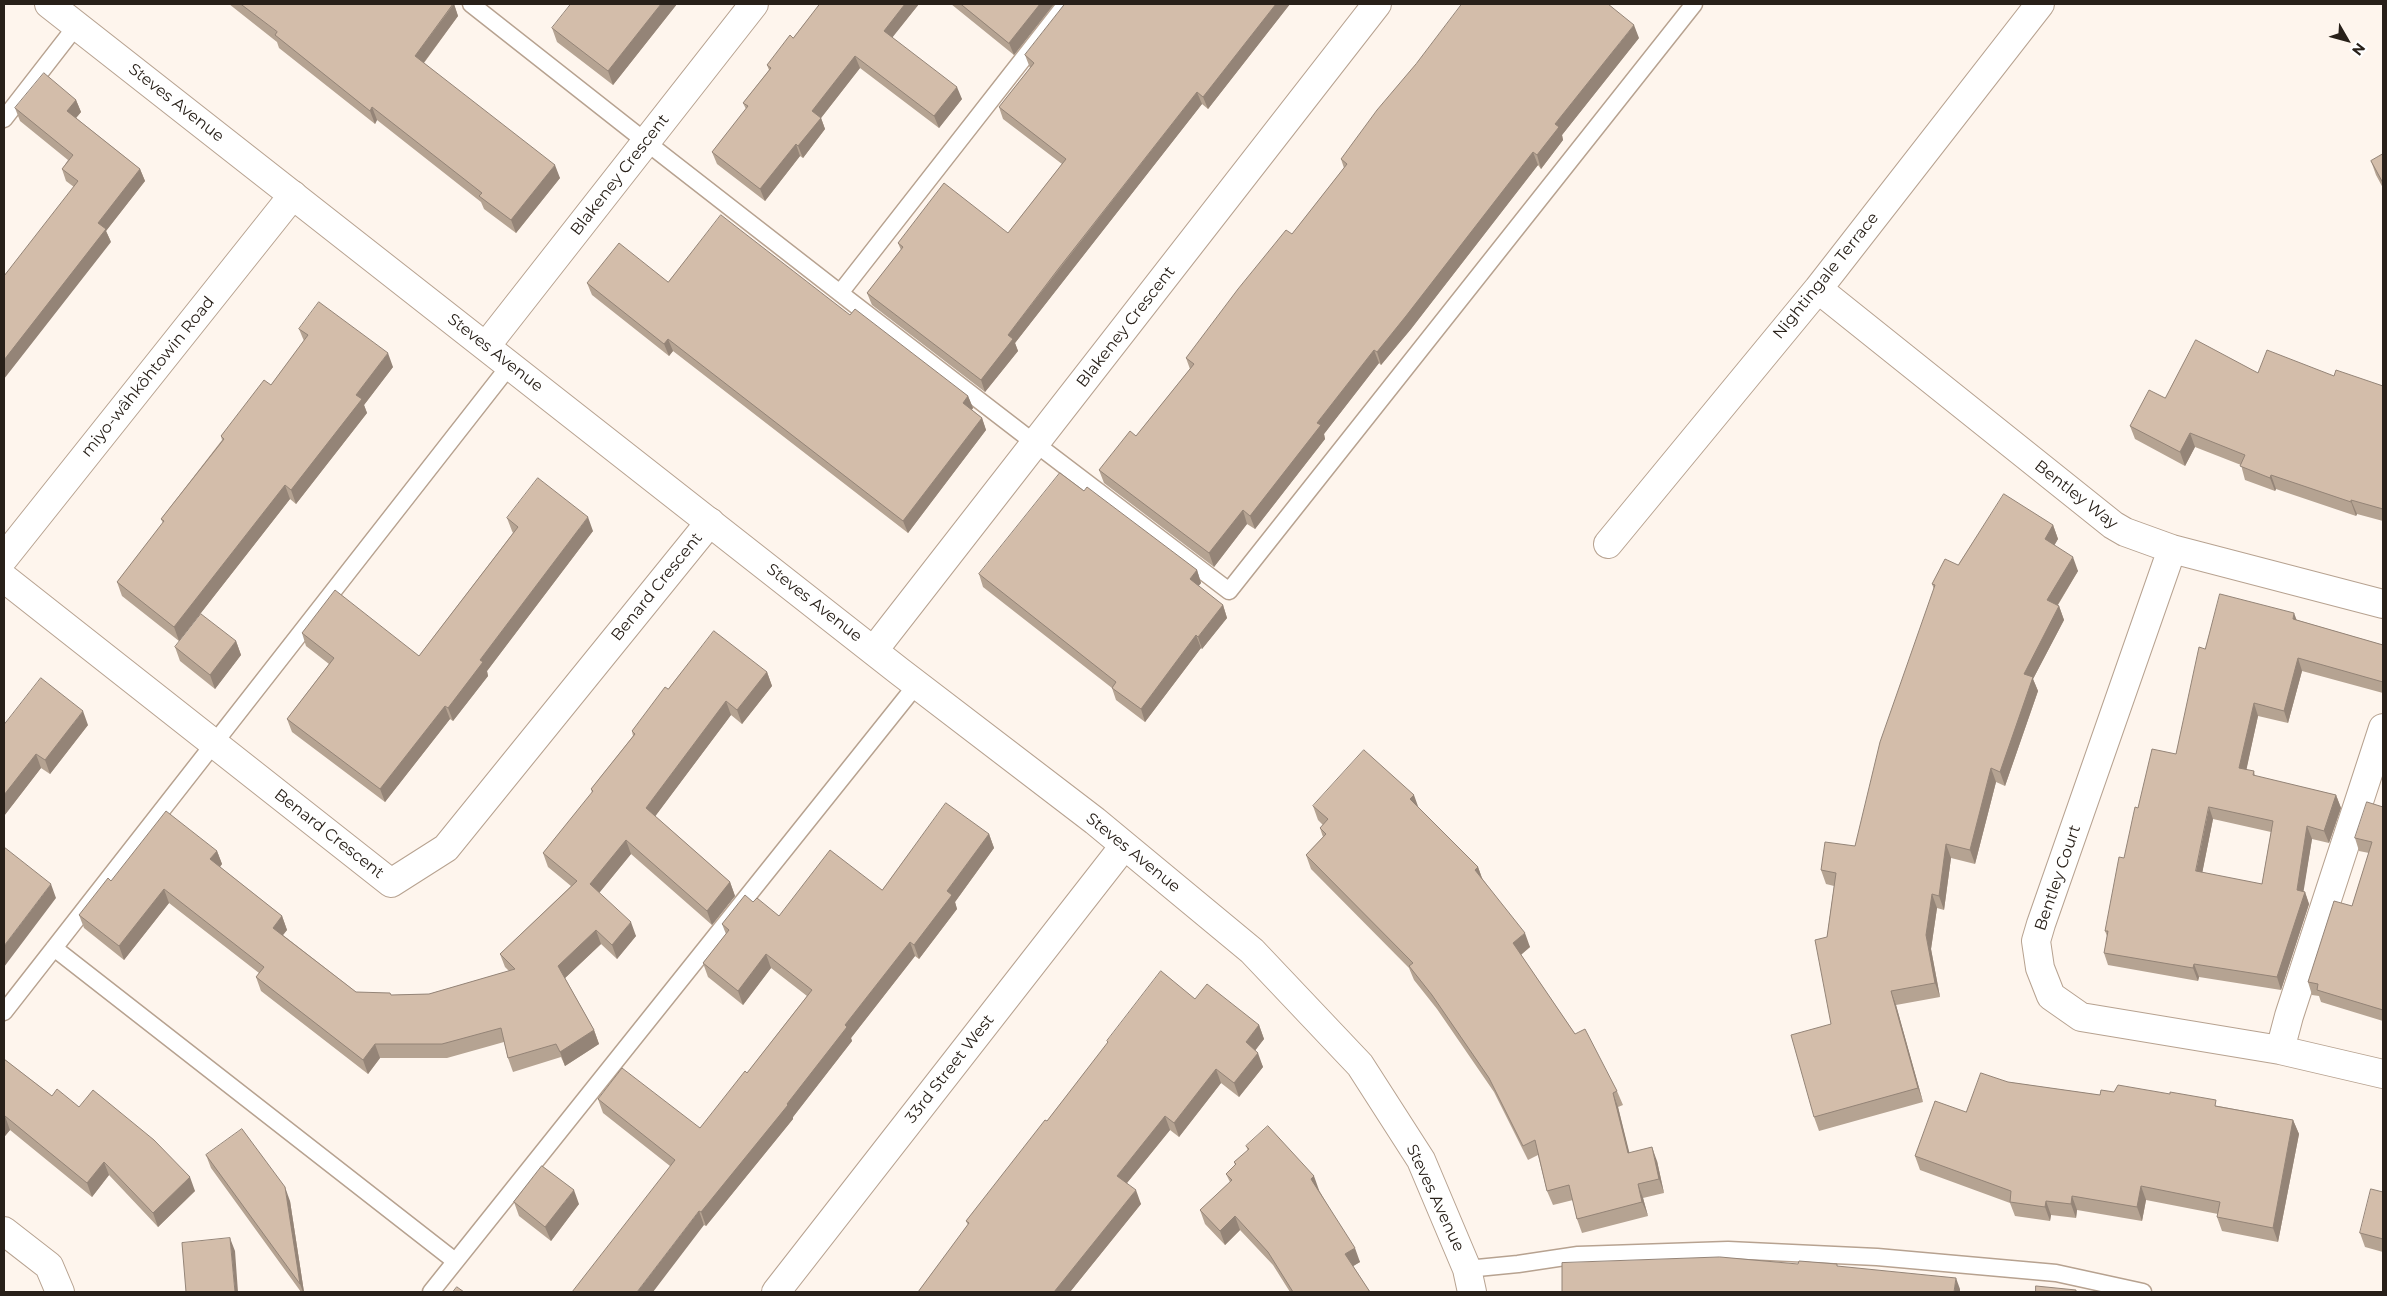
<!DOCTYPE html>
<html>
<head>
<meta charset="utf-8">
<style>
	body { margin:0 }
	#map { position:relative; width:2387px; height:1296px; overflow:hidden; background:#fef5ed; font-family:Montserrat,sans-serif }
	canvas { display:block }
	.frame { position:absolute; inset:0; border:5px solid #282019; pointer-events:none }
	.north { position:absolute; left:2322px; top:15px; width:50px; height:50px; -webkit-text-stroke:4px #fff; paint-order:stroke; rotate:128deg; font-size:14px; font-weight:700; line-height:20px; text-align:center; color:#282019 }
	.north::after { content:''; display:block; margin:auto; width:18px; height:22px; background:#282019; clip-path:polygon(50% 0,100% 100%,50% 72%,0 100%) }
</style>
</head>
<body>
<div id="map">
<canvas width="2387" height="1296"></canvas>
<div class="frame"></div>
<div class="north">N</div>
</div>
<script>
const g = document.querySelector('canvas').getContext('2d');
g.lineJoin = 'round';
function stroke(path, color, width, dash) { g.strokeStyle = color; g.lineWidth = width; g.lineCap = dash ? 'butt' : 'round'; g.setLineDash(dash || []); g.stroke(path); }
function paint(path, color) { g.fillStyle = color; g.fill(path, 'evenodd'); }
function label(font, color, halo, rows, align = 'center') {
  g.font = font + ' Montserrat,sans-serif'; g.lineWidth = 4; g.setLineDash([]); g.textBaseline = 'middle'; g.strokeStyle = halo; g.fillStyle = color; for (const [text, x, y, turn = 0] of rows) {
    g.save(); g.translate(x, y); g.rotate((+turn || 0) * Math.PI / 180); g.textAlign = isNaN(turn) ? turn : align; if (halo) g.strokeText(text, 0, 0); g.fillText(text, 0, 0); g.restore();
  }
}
const lane = new Path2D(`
	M471,4c250,198 503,394 758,587l465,-587
	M4,119l73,-94
	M840,293l226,-289
	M54,948l401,313
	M4,1012l506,-647
	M1467,1269l51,-5 60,-9 150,-5 149,7 179,16 87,19
	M431,1292l486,-608`);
const street = new Path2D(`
	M1818,289l295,236 12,7 47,17 211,55
	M486,346l268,-342
	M1608,544l210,-255 222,-285
	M2172,549l-131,375 -5,17 4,27 11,28 30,21 199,33 103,24
	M4,558l289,-363
	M4,578l387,305 55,-35 264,-326
	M874,650l503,-646
	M2280,1050l9,-34 94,-288
	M4,1231l45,35 11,26
	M776,1292l348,-446`);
const secondary = new Path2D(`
	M49,4l850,667 196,150 157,130 108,114 61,95 46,109 5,23`);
stroke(lane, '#b7a290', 19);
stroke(street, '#b7a290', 30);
stroke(secondary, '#b7a290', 30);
stroke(lane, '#fff', 16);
stroke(street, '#fff', 28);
stroke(secondary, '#fff', 28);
paint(new Path2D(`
	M229,4h225l4,12 -34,47 136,115 -44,55 -32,-24 -3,-7 -104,-82 -2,4 -96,-76 -2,-6z
	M677,4l-64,81 -56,-43 -5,-14z
	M820,4h99l-27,33 70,62 -23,29 -79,-60 -39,50 4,11 -22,29 -3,-2 -35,45 -48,-37 -5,-12 34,-43 -3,-6 26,-33 -2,-5 26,-27z
	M951,4h103l-40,51z
	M1065,4h225l-82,105 -6,-5 -138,176 -49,63 3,8 -33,41 -113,-87 -5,-12 34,-43 -3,-7 110,-10 54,-69 -59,-45 -4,-12 31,-39 -5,-13z
	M1639,38l-77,97 1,5 -22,29 -3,-4 -127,164 -30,36 -2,-2 -55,71 1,5 -70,90 -8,-5 -33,43 -110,-84 -5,-13 37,-34 54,-67 -4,-11 106,-124 52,-66 -3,-9z
	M76,100l5,12 -5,6 64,51 5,12 -39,50 5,11 -37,-55 -8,-6 -4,-12 6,-9 -48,-39 -5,-13z
	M2383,154v34l-7,-13 -5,-14z
	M668,282l182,33 118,81 5,12 -1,2 10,8 4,12 -78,103 -235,-182 -4,5 -77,-61 -5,-12z
	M299,329l94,38 -29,38 3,8 -71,91 -6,-5 -111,142 -57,-45 -5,-14 46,-59 -2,-4 61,-79 -1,-4 50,-51 33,-44z
	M2258,373l76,3 49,10v135l-26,-7 -1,2 -80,-27 -1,2 -30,-11 -4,-15 -46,-18 -10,19 -50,-27 -5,-13 35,-28z
	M1084,491l113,79 4,13 -3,3 25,19 4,13 -25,31 -1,-1 -56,74 -29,-22 -4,-12 -129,-101 -4,-13z
	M507,518l86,13 -106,140 1,5 -35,45 -3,-2 -65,83 -93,-70 -5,-13 42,-55 -23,-18 -4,-13 117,23 94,-123 -1,-2z
	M2053,525l5,14 -4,6 24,26 -20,34 1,1 5,14 -31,59 5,12 -33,95 -9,-4 -21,82 -24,-6 -7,52 -7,-2 -6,41 9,48 -44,8 27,97 -104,29 -5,-14 17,-93 -4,-87 7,-51 -8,-2 -5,-14 34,-24 79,-257 -2,-5 26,-19z
	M2297,620l86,25v48l-81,-22 -14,52 -30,-7 -12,54 8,1 1,5 81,19 5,13 -12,35 -17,-4 -9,52 2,1 4,12 -28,86 -82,-13 -1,4 -90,-16 -4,-12 3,-17 -2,-5 33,-123 38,-54 29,-105zM2213,819l58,13 -9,52 -60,-11z
	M236,641l5,14 -26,34 -35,-28 -5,-14z
	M767,672l5,14 -30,38 -11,-9 -76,101 75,66 5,14 -23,29 -81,-71 -32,39 37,43 -19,23 -16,-15 -36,34 29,52 5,14 -34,22 -4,-9 -48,15 -5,-14 -4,-16 -57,16h-67l-12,16 -107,-83 -5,-14 3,-4 -90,-70 -45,57 -40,-32 -5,-13 32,-34 106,-30 5,13 -2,3 62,49 5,14 -4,5 73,57 35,3 38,-1 80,-23 -4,-4 -5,-13 71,-68 -23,-19 -5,-14 49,-60 -1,-4 42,-53 -1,-5 36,-42z
	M4,725h84l-38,49 -9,-6 -37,48z
	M1313,806l105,1 60,60 4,11 48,69 -9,8 54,79 42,57 6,14 -5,2 11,46 28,8 7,32 -21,5 5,18 -66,17 -5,-14 -4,-19 -20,5 -6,-14 -9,-36 -10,5 -34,-68 -57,-83 -23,-29 -5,-12 -98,-99 -5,-14 17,-18 -3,-9 3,-3 -5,-5z
	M2383,807v214l-62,-19 -2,-6 -7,-1 -4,-13 44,-76 17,-53 -10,-2 -4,-13z
	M989,834l5,14 -39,54 2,7 -38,50 -4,-3 -64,82 1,3 -59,76v2l-87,107 -2,-1 -34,-59 -67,-53 -5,-14 102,29 47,-55 60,-77 -36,-28 -28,37 -35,-28 -5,-14 23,-29 -4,-10 31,-22 26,14 103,-26z
	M1195,999l64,26 5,14 -9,11 8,17 -24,30 -18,-14 -42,54 -9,-7 -43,53 14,21 -71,88h-152l50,-67 -2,-4 81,-100 61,-78 -1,-2z
	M4,1059l48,37 27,11 116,84 -37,36 -49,-52 -17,22 -82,-67 -5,6 -1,-1z
	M2008,1082l92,13 14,-3 104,14 75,14 6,14 -21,108 -56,-11 -5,-14 1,-3 -72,-14 -4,21 -65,-11 -1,8 -25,-3 -1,6 -35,-5 -5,-13 -90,-33 -5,-14 51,-44z
	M1246,1146l73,44 41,72 -7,4 17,26h-80l-17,-27 -33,-35 -15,15 -20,-21 -5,-14 30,-28 -4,-8 9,-9 -1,-3 14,-11z
	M206,1155l84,46 14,91h-3l-90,-124z
	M2383,1192v60l-18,-5 -5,-14z
	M514,1202l65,2 -28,37 -32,-25z`), '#b5a392');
paint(new Path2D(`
	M454,4l4,12 -39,53 -4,-13z
	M661,4h16l-64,81 -5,-14z
	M905,4h14l-31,39 -4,-12z
	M1040,4h14l-40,51 -5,-12z
	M1276,4h14l-82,105 -5,-12z
	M1634,25l5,13 -77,97 1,5 -22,29 -4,-14 18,-31z
	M855,56l5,12 -39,50 4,11 -22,29 -5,-12 14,-35z
	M957,87l5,12 -23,29 -5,-12z
	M1197,92l5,12 -187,239 3,8 -33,41 -4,-12 27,-45z
	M76,100l5,12 -10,12 -4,-13z
	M372,107l5,13 -2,4 -5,-13z
	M796,144l4,12 -35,45 -5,-12z
	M1533,152l5,13 -127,164 -30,36 -4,-13z
	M555,165l5,13 -44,55 -5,-13z
	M140,169l5,12 -39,50 5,11 -107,137v-19l94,-137z
	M668,339l5,12 -4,5 -5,-12z
	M1374,350l5,13 -55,71 1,5 -70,90 -5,-13 67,-93z
	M388,353l5,14 -29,38 3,8 -71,91 -5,-14 65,-95z
	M968,396l5,12 -6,7 -4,-12z
	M982,418l4,12 -78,103 -5,-12z
	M2190,433l5,14 -10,19 -5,-14z
	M2271,475l5,14 -1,2 -5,-13z
	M285,485l5,14 -111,142 -5,-14z
	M2351,500l6,14 -1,2 -5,-14z
	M1243,510l4,14 -33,43 -5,-14z
	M588,517l5,14 -106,140 1,5 -35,45 -5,-13 32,-48z
	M2053,525l5,14 -8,14 -5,-14z
	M2073,557l5,14 -26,43 -5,-14z
	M1197,570l4,13 -7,9 -4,-13z
	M1223,605l4,13 -25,31 -4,-12z
	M2059,606l5,14 -31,59 5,12 -33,95 -5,-14 24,-98z
	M2294,613l5,13 -6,-7z
	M1196,635l5,13 -56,74 -4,-13z
	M236,641l5,14 -26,34 -5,-14z
	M2298,658l4,13 -14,52 -4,-12z
	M767,672l5,14 -30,38 -5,-14z
	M726,701l5,14 -80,107 -5,-14z
	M2254,703l4,13 -14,65 -5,-13z
	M445,706l5,13 -65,83 -5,-13z
	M83,711l5,14 -38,49 -5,-14z
	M36,754l5,14 -37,48v-21z
	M1991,768l5,14 -21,82 -5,-14z
	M1414,795l5,14 -9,-10z
	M2336,795l5,13 -12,35 -5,-12z
	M2209,807l4,12 -13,65 -4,-13z
	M2307,826l5,13 -10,62 3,-9 4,12 -28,86 -4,-13 20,-87z
	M989,834l5,14 -39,54 2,7 -38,50 -5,-14 33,-54z
	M626,840l5,14 -36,44 -5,-14z
	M1946,844l5,14 -7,52 -5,-14z
	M217,851l5,13 -7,9 -5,-14z
	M1478,867l5,14 -8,-11z
	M730,882l5,14 -23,29 -5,-14z
	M51,884l5,14 -52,69v-21z
	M164,889l5,14 -45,57 -5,-14z
	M1932,894l5,14 -6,41 9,48 -5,-14 -9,-48z
	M282,916l5,14 -9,11 -5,-13z
	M631,922l5,14 -19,23 -5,-14z
	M596,930l5,14 -38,36 -5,-14z
	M1525,933l5,14 -12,10 -5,-14z
	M910,942l5,14 -64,82 1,3 -59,76v2l-87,107 -5,-14 86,-108 58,-79z
	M766,954l5,14 -28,37 -5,-14z
	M2194,964l5,13 -1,4 -5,-13z
	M1891,991l5,14 27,97 -5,-14z
	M1259,1025l5,14 -13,17 -5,-14z
	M594,1030l5,14 -34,22 -5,-14z
	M375,1044l5,14 -12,16 -5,-14z
	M1258,1053l5,14 -24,30 -5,-14z
	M1216,1069l5,14 -42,54 -5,-14z
	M1613,1093l5,14 15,60 -5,-14z
	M5,1116l5,14 -5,6 -1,-3v-15z
	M1165,1116l5,14 -48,59 -5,-13z
	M2293,1120l6,14 -21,108 -5,-14z
	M1652,1147l5,14 7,32 -5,-14z
	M104,1162l5,13 -17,22 -5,-14z
	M1314,1176l5,14 -3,3 -5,-14z
	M190,1177l5,14 -37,36 -5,-14z
	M1638,1184l5,14 5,18 -6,-14z
	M2141,1186l5,14 -4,21 -5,-14z
	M285,1187l5,14 14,91h-1l-3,-8z
	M574,1190l5,14 -28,37 -6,-14z
	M1136,1190l5,14 -71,88h-16z
	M2072,1196l5,14 -1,8 -5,-14z
	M2046,1201l5,14 -1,6 -5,-14z
	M699,1211l5,14 -51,67h-16z
	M1235,1216l5,14 -15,15 -5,-14z
	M230,1238l5,13 3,41h-3z
	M1355,1248l5,14 -10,6 -5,-14z
	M1956,1278l4,11v3h-6z`), '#948477');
const building = new Path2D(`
	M241,4h212l-38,52 140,109 -44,55 -32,-24 3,-3 -110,-86 -2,4 -95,-76 2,-3z
	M571,4h90l-53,67 -56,-43z
	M820,4h85l-21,27 73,56 -23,29 -79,-60 -43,55 9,7 -23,28 -2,-2 -36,45 -48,-37 36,-46 -5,-3 28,-35 -4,-3 23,-30 3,3z
	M961,4h79l-31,39z
	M1065,4h211l-73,93 -6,-5 -138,176 -51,67 5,4 -32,41 -114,-87 36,-46 -5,-4 46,-60 64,50 58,-74 -67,-52 35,-44 -9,-8z
	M1462,4h146l26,21 -79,99 4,3 -22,28 -4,-3 -127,164 -29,36 -3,-2 -57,73 4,2 -71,91 -7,-6 -34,43 -110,-83 31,-39 6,5 58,-72 -8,-6 52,-69 48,-59 6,4 55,-70 -6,-5 36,-49 39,-46z
	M44,73l32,27 -9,11 73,58 -42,54 8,6 -102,131v-84l74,-95 -16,-12 11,-14 -58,-47z
	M2383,154v29l-12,-22z
	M721,215l129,100 5,-6 113,87 -5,7 19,15 -79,103 -235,-182 -4,5 -77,-61 32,-40 49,39z
	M319,302l69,51 -32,42 6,4 -71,91 -6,-5 -111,142 -57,-45 47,-61 -3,-2 63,-80 -3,-3 43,-56 7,5 37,-50 -9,-6z
	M2196,340l62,33 9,-23 67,26 2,-6 47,16v123l-32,-9v2l-80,-27 -1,3 -30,-12 5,-11 -55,-22 -10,19 -50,-26 19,-36 16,8z
	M1060,473l24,18 3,-4 110,83 -7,9 33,26 -25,32 -2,-2 -55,74 -29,-21 4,-6 -137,-108z
	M538,478l50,39 -108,143 3,2 -35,46 -3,-2 -65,83 -93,-70 47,-61 -32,-25 33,-43 84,66 99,-129 -11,-9z
	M2004,494l49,31 -8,14 28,18 -26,43 12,6 -35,68 9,3 -33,95 -9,-4 -21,82 -24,-6 -7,52 -7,-2 -6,41 9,48 -44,8 27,97 -104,29 -23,-82 40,-11 -16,-84 12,-3 9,-64 -15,-3 4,-28 30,4 25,-104 55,-157 -3,-1 13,-25 13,6z
	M2220,594l74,19 -1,6 90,26v37l-85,-24 -14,53 -30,-8 -15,65 15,3 -1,4 83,20 -12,36 -17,-5 -10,64 8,2 -28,85 -83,-13 -1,4 -89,-15 4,-22h-3l14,-74 5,1 11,-51 3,1 14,-59 24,5 23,-107 6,2zM2209,807l64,14 -11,63 -66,-13z
	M201,614l35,27 -26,34 -35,-28z
	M714,631l53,41 -30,38 -11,-9 -80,107 84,74 -23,29 -81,-71 -36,44 41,38 -19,23 -16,-15 -38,36 36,64 -34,22 -4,-8 -48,14 -7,-30 -59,16h-67l-12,16 -107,-83 8,-10 -100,-78 -45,57 -40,-31 29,-37 3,3 55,-70 51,40 -7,8 72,57 -9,12 83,64 34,1 1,2 38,-1 86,-25 -15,-15 77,-73 -34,-28 50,-62 -2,-2 44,-55 -3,-3 33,-44 3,2z
	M41,678l42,33 -38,49 -9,-6 -32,41v-70z
	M1364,750l50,45 -4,4 68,68 -3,3 50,63 -12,10 62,91 10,-5 32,62 -4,2 15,60 24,-6 7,32 -21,5 4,18 -65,17 -8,-34 -22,6 -12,-51 -12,6 -34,-68 -57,-83 -23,-29 4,-3 -107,-108 20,-21 -6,-6 8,-9 -15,-13z
	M2367,802l16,5v203l-66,-20 1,-6 -10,-2 26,-81 18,5 20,-64 -17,-4z
	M946,803l43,31 -42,57 5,4 -38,50 -4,-3 -65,83 2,2 -60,77 1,1 -87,107 -2,-1 -62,81h-65l103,-132 -77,-61 24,-31 78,60 45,-57 2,2 65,-83 -46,-36 -28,37 -35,-28 26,-33 -7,-6 23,-29 8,7 4,-4 22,18 51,-66 52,40z
	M4,847l47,37 -47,62z
	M1161,971l34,28 12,-15 52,41 -13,17 12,11 -24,30 -18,-14 -42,54 -9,-7 -48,60 19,14 -82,102h-136l51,-69 -3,-2 79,-101 2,1 61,-79 -1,-1z
	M4,1059l48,37 5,-7 22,18 14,-17 61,50 36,37 -37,36 -49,-51 -17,21 -82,-67 -1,2z
	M1981,1073l27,9 92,13 1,-5 13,2 4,-7 52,9v-2l46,8 -1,6 78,14 -20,108 -56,-11 3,-15 -79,-16 -4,21 -65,-11 -1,8 -25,-3 -1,6 -35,-5 1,-11 -96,-35 20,-55 31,11z
	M1268,1126l46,50 -3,3 44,69 -10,6 25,38h-77l-25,-40 -33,-36 -15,15 -20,-21 32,-30 -6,-6 10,-10 -2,-2 15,-13 -3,-3z
	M242,1129l43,58 15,97 -94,-129z
	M542,1166l32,24 -29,37 -31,-25z
	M2371,1189l12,3v47l-23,-6z
	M230,1238l5,54h-49l-4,-49z
	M1720,1257l78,7 1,-3 38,3v2l119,12 -2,14h-392v-29z
	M2036,1286l40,4v2h-40z
	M457,1287l7,5h-11z`);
paint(building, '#d3bdaa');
stroke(building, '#948477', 1);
label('16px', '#282019', '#fff', [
	["Steves Avenue",176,103,38],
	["Blakeney Crescent",620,175,-52],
	["Nightingale Terrace",1826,276,-51],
	["Blakeney Crescent",1126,327,-52],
	["Steves Avenue",495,353,38],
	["miyo-wâhkôhtowin Road",148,377,-51],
	["Bentley Way",2076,495,38],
	["Benard Crescent",657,587,-51],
	["Steves Avenue",814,603,38],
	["Benard Crescent",329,834,38],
	["Steves Avenue",1133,853,39],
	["Bentley Court",2058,878,-71],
	["33rd Street West",950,1069,-52],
	["Steves Avenue",1435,1198,65]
]);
</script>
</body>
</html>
